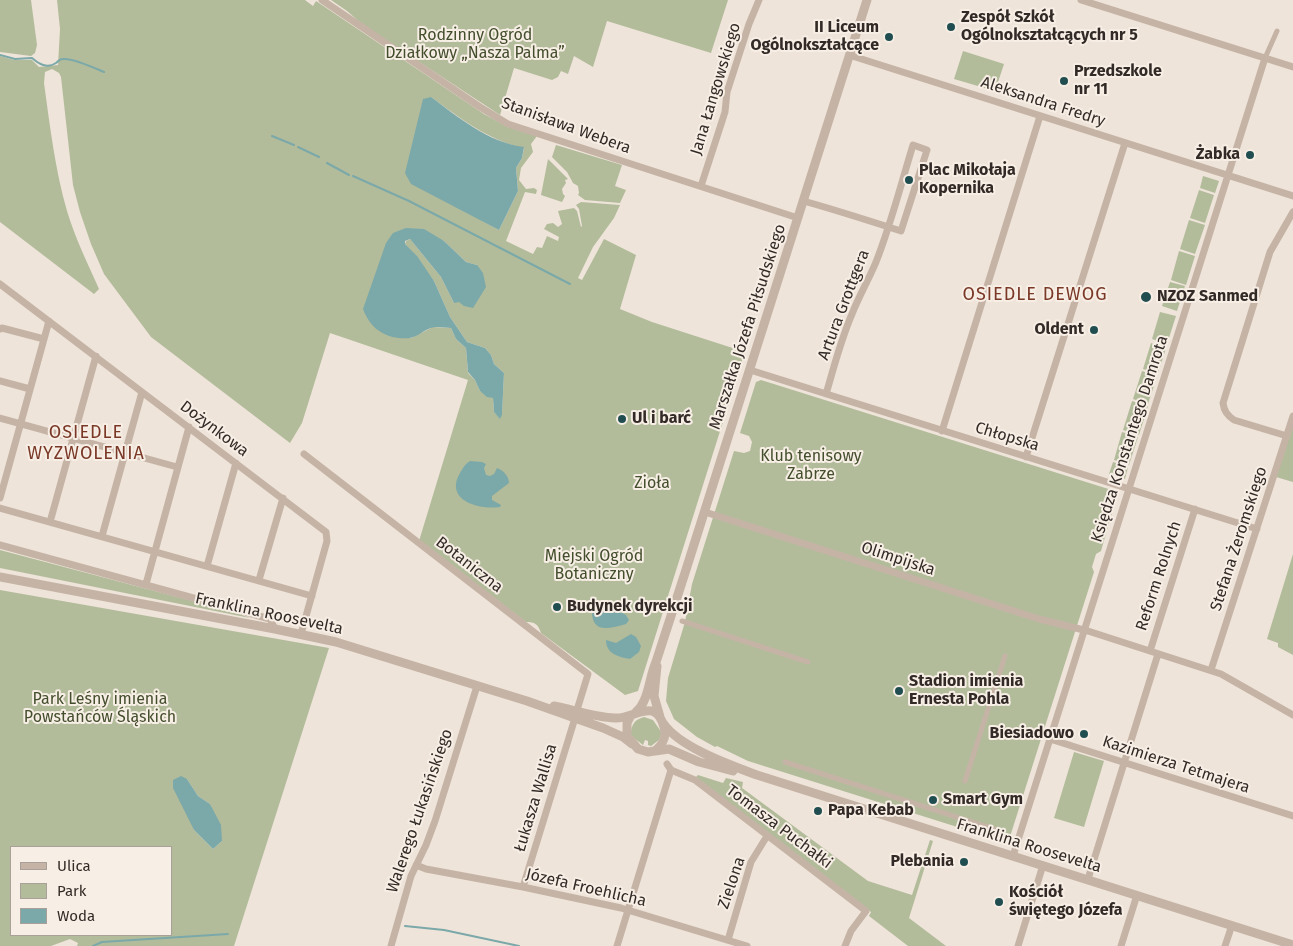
<!DOCTYPE html>
<html>
<head>
<meta charset="utf-8">
<style>
	body { margin:0 }
	#map { position:relative; width:1293px; height:946px; overflow:hidden; background:#efe4d9; font-family:"Fira Sans",sans-serif }
	canvas { display:block }
	.legend { position:absolute; left:10px; top:846px; width:162px; height:90px; box-sizing:border-box; background:#f7eee5; border:1px solid #a8a099; margin:0; padding:6px 9px; list-style:none; font-size:15px; color:#322a26 }
	.legend li { display:flex; align-items:center; gap:10px; height:25px }
	.legend b { width:25px; border:1px solid #a8a099 }
</style>
</head>
<body>
<div id="map">
<canvas width="1293" height="946"></canvas>
<ul class="legend">
<li><b style="height:6px;background:#c5b4a6"></b>Ulica</li>
<li><b style="height:14px;background:#b2bc9b"></b>Park</li>
<li><b style="height:14px;background:#7ba8a9"></b>Woda</li>
</ul>
</div>
<script>
const g = document.querySelector('canvas').getContext('2d');
g.lineJoin = 'round';
function paint(path, color) { g.fillStyle = color; g.fill(path, 'evenodd'); }
function stroke(path, color, width, dash) { g.strokeStyle = color; g.lineWidth = width; g.lineCap = dash ? 'butt' : 'round'; g.setLineDash(dash || []); g.stroke(path); }
function label(font, color, halo, rows, align = 'center') {
  g.font = font + ' "Fira Sans",sans-serif'; g.lineWidth = 4; g.setLineDash([]); g.textBaseline = 'middle'; g.strokeStyle = halo; g.fillStyle = color; for (const [text, x, y, turn = 0] of rows) {
    g.save(); g.translate(x, y); g.rotate((+turn || 0) * Math.PI / 180); g.textAlign = isNaN(turn) ? turn : align; if (halo) g.strokeText(text, 0, 0); g.fillText(text, 0, 0); g.restore();
  }
}
paint(new Path2D(`
	M0,0h31l6,45 -2,8 -4,3 -31,-4z
	M57,0h248l8,6 3,-5 168,113 24,13 29,9 -6,8 2,8 -12,16 -2,12 7,9 8,-1 3,2 -1,4 -11,-2 -19,49 27,13 4,-7 5,1 5,-12 11,5 1,-4 -15,-8 3,-5 6,-1 5,4 4,-3 -4,-13 16,-3 3,3 4,16 1,-1 -3,-17 -3,-4 5,-3 39,3 -6,13 -21,29 -15,31 4,2 22,-41 32,16 -16,54 32,13 93,30 -107,339 -13,4 -84,-62c-3,-9 -6,-11 -15,-11l-107,-81 49,-161 -138,-47 -28,90 -12,20 -139,-106 -47,-63 -13,-30 -11,-32 -7,-27 -12,-108 -2,-4 -7,-4 -7,3 -1,11c6,43 11,87 23,128 8,27 21,53 32,78l-5,5 -94,-72v-166l14,4h18l7,7 19,-2 2,-36zM431,97c29,21 58,44 93,51l-2,10 -6,10 2,23 -19,39 -20,-11zM406,228l38,13 22,21 11,3 -23,38 -13,-26 -31,-38 -4,2 -1,3 29,37 16,36 17,25 18,6 6,7 3,9 10,9 -2,41 -2,4 -6,-6 -1,-14 -13,-7 -5,-11 -7,-7 -2,-25 -10,-9 -5,-11 -18,-1 -22,11 -22,-2z
	M331,0h397l-17,53 -104,-32 -14,46 -19,-11 -6,18 -7,-3 -3,6 -6,3 -38,-12 -14,47 -137,-90 -16,-14z
	M963,51l41,13 -9,27 -41,-12z
	M556,145l66,20 -7,21 11,4 -6,13 -35,-3 -7,-5 1,-2 -1,-7 -5,-3 -6,-11 -15,-15z
	M548,159l20,20 -3,1 1,3 -4,6 1,5 2,2 -3,6 -21,-7z
	M1203,176l16,5 -4,12 -15,-5z
	M1199,190l15,5 -9,28 -15,-5z
	M1189,220l16,5 -10,29 -15,-5z
	M1179,251l16,5 -9,29 -15,-5z
	M1170,282l15,4 -8,25 -15,-5z
	M1160,312l16,4 -9,28 -15,-5z
	M1151,343l15,5 -8,25 -15,-4z
	M1142,371l15,5 -9,28 -15,-5z
	M761,380l357,112 -17,59 -5,3 -4,13 2,5 -86,271 -260,-82 -31,-15 -2,1 -18,-10 -23,-18 -8,-18 2,-23 17,-56 7,-38 42,-133 10,2 6,-2 2,-9 -3,-6 -9,-3 16,-51z
	M1132,401l16,5 -9,29 -16,-5z
	M1293,425v57l-17,-5z
	M1122,432l16,5 -9,28 -15,-5z
	M1113,462l15,5 -3,12 -16,-5z
	M0,550l234,62 16,6 -250,-50z
	M1293,554v101l-15,-8v-4l-11,-4z
	M0,590l329,58 -95,298h-157l1,-3 -8,-4 -19,7h-51zM187,779l11,17 12,8 12,37 -9,8 -19,-19 -3,-9zM11,847h160v88h-160z
	M644,717l9,3 9,13 -3,7 -8,6 -3,-1v-4l-3,-1 -2,5 -13,-10c2,-11 4,-15 14,-18z
	M1074,752l30,9 -20,66 -30,-9z
	M698,775l25,8 3,-5 17,4 -1,6 126,93 44,14 18,-55 3,1 -24,77 37,28h-38l-39,-30 2,-4 -24,-19 -152,-115z`), '#b2bc9b');
paint(new Path2D(`
	M431,97c27,20 58,46 93,50l-2,11 -6,10 2,23 -19,39 -88,-46 -6,-11 18,-74z
	M406,228l18,1 20,12 22,21 11,3 6,8 3,14 -13,21 -9,-2 -5,-4 -5,1 -13,-26 -31,-38 -5,2v3l12,12 17,25 16,36 17,25 18,6 6,7 3,9 10,9 -2,42 -2,4 -6,-7 -1,-14 -6,-1 -7,-6 -5,-11 -7,-8 -2,-24 -10,-9 -5,-11c-6,0 -14,-2 -20,0 -7,2 -14,9 -21,10 -23,2 -39,-8 -47,-29l23,-66 7,-10z
	M470,461l12,1 4,2 -2,4 2,7 4,1 4,-2 3,-6c6,2 12,8 12,15l-17,13v4l9,5 -1,2c-22,3 -56,-7 -40,-34 3,-5 5,-9 10,-12z
	M599,601l27,14 3,5 -3,4c-17,5 -35,10 -34,-15z
	M631,634l5,3 5,9 -2,6 -9,7c-11,-2 -24,-5 -24,-19l10,3z
	M181,776l6,3 11,17 12,8 11,21 1,16 -9,8 -19,-19 -21,-42v-8z`), '#7ba8a9');
stroke(new Path2D(`
	M0,55l15,4 17,-1c7,6 15,11 24,5 3,-2 3,-4 7,-4 8,-1 32,9 41,13
	M272,136l22,9
	M298,147l21,10
	M327,163l22,12
	M353,176l56,25 161,83
	M405,926l39,4 75,16
	M93,946l9,-4 126,-8`), '#7ba8a9', 2);
stroke(new Path2D(`
	M1265,58l12,-27
	M682,621l126,41
	M785,762l209,67
	M965,781l40,-125`), '#c5b4a6', 5);
stroke(new Path2D(`
	M322,0l158,107 28,17 290,94
	M1081,0l212,67
	M849,55l444,141
	M701,186l24,-74 2,-20 22,-68 10,-24
	M804,200l3,2c32,9 63,19 94,29l26,-81 -14,-5c-12,39 -22,79 -37,117 -7,17 -17,34 -24,52 -11,25 -18,53 -26,80
	M0,284l326,248 1,9 -26,93
	M0,329l2,-1 42,11
	M750,370l507,159
	M0,381l30,8
	M0,418l177,49
	M942,431l98,-315
	M1287,436l-53,-16c-7,-5 -10,-9 -11,-17l47,-151 23,-40
	M304,454l284,220 -11,36
	M1026,457l99,-314
	M0,498l49,-177
	M0,508l312,88
	M705,512l334,107 49,12 133,43 72,41
	M50,522l46,-166
	M102,536l40,-144
	M0,545l270,74 5,10
	M207,566l29,-103
	M259,580l24,-82
	M146,584l43,-157
	M1150,651l45,-142
	M1211,670l82,-254
	M1050,739l243,77
	M671,770l24,10 171,131 -15,20 -6,15
	M1013,856l252,-798
	M416,865l10,4 97,18 98,21 126,38
	M1088,879l70,-225
	M523,887l52,-169
	M728,940l23,-78 16,-26
	M391,946l20,-70 15,-31 9,-24 42,-135
	M617,946l54,-176 -4,-6
	M1018,946l25,-81
	M1121,946l16,-51
	M1225,946l7,-21`), '#c5b4a6', 7);
stroke(new Path2D(`
	M0,577l275,52 61,13 191,59 76,27 20,9 9,7
	M657,666l-3,30 6,21
	M554,706c20,4 41,11 61,12 18,2 40,-23 49,9 3,10 -1,17 -9,24
	M636,712c13,-11 13,-35 20,-50l28,-86 183,-576
	M631,715l-4,8v13l11,13 10,3 21,-3 30,13 34,9
	M663,723c16,24 67,42 94,52l536,170`), '#c5b4a6', 9);
for (const [x, y, r, color] of [
	[951,27,5,"#204e50"],
	[889,37,5,"#204e50"],
	[1064,81,5,"#204e50"],
	[1250,155,5,"#204e50"],
	[909,180,5,"#204e50"],
	[1146,297,6,"#204e50"],
	[1094,330,5,"#204e50"],
	[622,419,5,"#204e50"],
	[557,607,5,"#204e50"],
	[899,691,5,"#204e50"],
	[1084,734,5,"#204e50"],
	[933,800,5,"#204e50"],
	[818,811,5,"#204e50"],
	[964,862,5,"#204e50"],
	[999,902,5,"#204e50"]
]) { const dot = new Path2D(); dot.arc(x, y, r, 0, 2 * Math.PI); g.fillStyle = color; g.fill(dot); stroke(dot, '#f7eee5', 2); }
label('bold 16px', '#322a26', '#f7eee5', [
	["Zespół Szkół",961,18],
	["Ogólnokształcących nr 5",961,36],
	["II Liceum",879,28,"right"],
	["Ogólnokształcące",879,46,"right"],
	["Przedszkole",1074,72],
	["nr 11",1074,90],
	["Żabka",1240,155,"right"],
	["Plac Mikołaja",919,171],
	["Kopernika",919,189],
	["NZOZ Sanmed",1157,297],
	["Oldent",1084,330,"right"],
	["Ul i barć",632,419],
	["Budynek dyrekcji",567,607],
	["Stadion imienia",909,682],
	["Ernesta Pohla",909,700],
	["Biesiadowo",1074,734,"right"],
	["Smart Gym",943,800],
	["Papa Kebab",828,811],
	["Plebania",954,862,"right"],
	["Kościół",1009,893],
	["świętego Józefa",1009,911]
], 'left');
label('16px', '#434e2c', '#f7eee5', [
	["Rodzinny Ogród",475,36],
	["Działkowy „Nasza Palma”",475,54],
	["Klub tenisowy",811,457],
	["Zabrze",811,475],
	["Zioła",652,484],
	["Miejski Ogród",594,557],
	["Botaniczny",594,575],
	["Park Leśny imienia",100,700],
	["Powstańców Śląskich",100,718]
]);
label('16px', '#322a26', '#f7eee5', [
	["Jana Łangowskiego",716,89,-73],
	["Aleksandra Fredry",1043,102,18],
	["Stanisława Webera",566,126,20],
	["Artura Grottgera",844,305,-69],
	["Marszałka Józefa Piłsudskiego",748,327,-72],
	["Dożynkowa",214,429,37],
	["Chłopska",1007,437,17],
	["Księdza Konstantego Damrota",1130,439,-72],
	["Stefana Żeromskiego",1239,539,-72],
	["Olimpijska",898,559,18],
	["Botaniczna",469,565,38],
	["Reform Rolnych",1159,576,-72],
	["Franklina Roosevelta",269,614,12],
	["Kazimierza Tetmajera",1176,765,18],
	["Łukasza Wallisa",536,798,-73],
	["Walerego Łukasińskiego",420,811,-71],
	["Tomasza Puchałki",779,827,37],
	["Franklina Roosevelta",1029,846,17],
	["Zielona",732,883,-71],
	["Józefa Froehlicha",586,888,13]
]);
g.letterSpacing = '1px';
label('18px', '#7a3827', '#f7eee5', [
	["OSIEDLE DEWOG",1035,295],
	["OSIEDLE",86,433],
	["WYZWOLENIA",86,454]
]);
g.letterSpacing = '0px';
</script>
</body>
</html>
